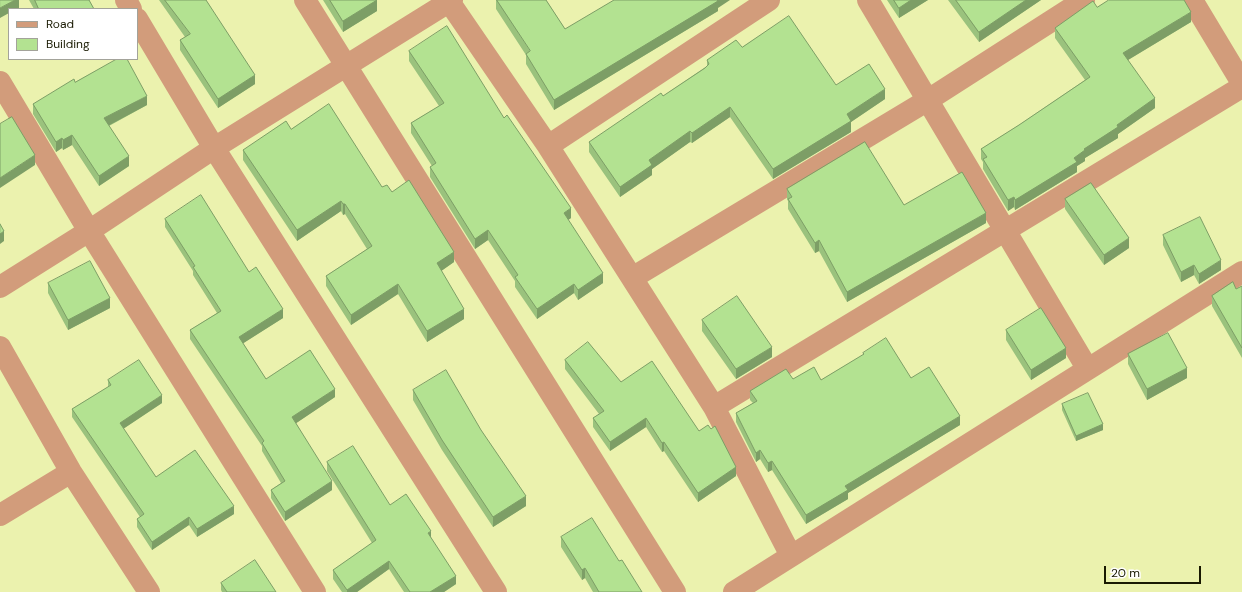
<!DOCTYPE html>
<html>
<head>
<meta charset="utf-8">
<style>
	body { margin:0 }
	#map { position:relative; width:1242px; height:592px; overflow:hidden; background:#ebf2ae; font-family:"DM Sans",sans-serif }
	canvas { display:block }
	.legend { position:absolute; left:8px; top:8px; width:130px; height:52px; box-sizing:border-box; background:#fff; border:1px solid #a3a39a; margin:0; padding:5px 7px; list-style:none; font-size:12px; color:#191a02 }
	.legend li { display:flex; align-items:center; gap:8px; height:20px }
	.legend b { width:20px; border:1px solid #a3a39a }
	.scale { position:absolute; left:1104px; top:566px; width:97px; height:18px; box-sizing:border-box; border:2px solid #191a02; border-top:0; padding-left:5px; font-size:12px; line-height:14px; white-space:nowrap; color:#191a02; -webkit-text-stroke:3px #fff; paint-order:stroke }
</style>
</head>
<body>
<div id="map">
<canvas width="1242" height="592"></canvas>
<ul class="legend">
<li><b style="height:5px;background:#d29c7b"></b>Road</li>
<li><b style="height:11px;background:#b3e291"></b>Building</li>
</ul>
<div class="scale">20 m</div>
</div>
<script>
const g = document.querySelector('canvas').getContext('2d');
g.lineJoin = 'round';
function stroke(path, color, width, dash) { g.strokeStyle = color; g.lineWidth = width; g.lineCap = dash ? 'butt' : 'round'; g.setLineDash(dash || []); g.stroke(path); }
function paint(path, color) { g.fillStyle = color; g.fill(path, 'evenodd'); }
stroke(new Path2D(`
	M126,0l5,9
	M305,0l370,592
	M448,0l100,146 166,261 77,149
	M868,0l219,368
	M1192,0l50,83
	M137,19l77,129 282,444
	M0,82l89,149 226,361
	M548,146l221,-146
	M632,278l296,-178 156,-100
	M0,287l89,-56 125,-83 238,-148
	M0,347l71,125 78,120
	M714,407l528,-320
	M0,515l71,-43
	M734,592l508,-320`), '#d29c7b', 22);
paint(new Path2D(`
	M29,0h60l5,9h-60z
	M159,0h47l49,84 -37,24 -38,-58v-10l5,-3z
	M323,0h54v11l-34,21z
	M496,0h50l19,29 153,-21v3l-164,99 -28,-46v-9l-30,-46z
	M887,0h41l-29,18z
	M948,0h93l-62,42z
	M1097,7l94,15 -63,38 27,48 -37,26v4l-33,20v3l-8,5v6l-62,38 -1,-3 -6,4 -25,-42v-7l-2,-3v-10l38,-24 66,-45 -30,-42v-10z
	M742,47l94,38 49,14 -34,23v10l-78,47 -43,-62 -38,26 -2,-1 -38,27v6l-32,22 -31,-45v-10l74,-46 44,-30v-6z
	M409,51l95,67 67,100 -3,2 35,63 -25,17 -4,-7 -37,26 -22,-32v-6l-27,-41 -13,9 -45,-72v-10l2,-1 -21,-33v-10l28,-17 -30,-45z
	M75,82l72,23 -38,21 20,40 -30,20 -27,-41 -9,5 -1,-2 -6,4 -23,-38v-10z
	M291,129l91,58 10,5 62,70 -13,9 23,48 -37,23 -29,-48 -47,31 -25,-39v-10l41,-27 -22,-35 -2,1 -2,-4 -44,30 -54,-81v-10z
	M787,189l117,16 82,18 -139,79 -28,-51 -4,2 -27,-44v-8l-1,-2z
	M1065,199l64,49 -25,17 -39,-56z
	M165,219l84,53 34,46 -40,25 23,36 69,18 -39,26 36,67 -47,31 -14,-23v-8l10,-7 -19,-32v-5l-72,-107v-9l27,-17 -24,-38v-4l-28,-44z
	M1163,235l58,35 -22,14 -5,-9 -13,7 -18,-37z
	M48,283l62,25 -42,22 -20,-37z
	M1242,286v72l-30,-52v-10l24,-7z
	M702,320l70,37 -36,22 -34,-48z
	M1006,330l60,28 -35,22 -25,-40z
	M863,353l48,25 49,47 -112,68v6l-42,25 -34,-54 -4,2 -8,-13 -4,3 -20,-40v-9l17,-10 -3,-3v-9l43,-12 28,1 42,-25z
	M1128,354l59,24 -40,22 -19,-36z
	M565,360l56,22 78,49 37,45 -38,26 -34,-51 -2,1 -16,-25 -36,24 -17,-24v-9l6,-4 -34,-45z
	M108,380l54,23 -39,26 33,48 78,37 -37,23 -8,-12 -37,25 -15,-23v-8l3,-2 -68,-100v-8l36,-22z
	M413,390l113,116 -33,21 -51,-77 -29,-50z
	M1062,404l41,26 -27,11 -14,-31z
	M327,462l63,43 41,33 25,46 -12,8h-40l-15,-23 -32,23h-15l-9,-13v-9l39,-27 -45,-72z
	M561,537l58,24 23,31h-49l-8,-14 -3,2 -21,-33z
	M221,583l55,9h-54l-1,-2z`), '#9ac27d');
paint(new Path2D(`
	M15,0h4v8l-2,1h-8v4l-9,5v-10z
	M377,0v11l-34,21v-11z
	M716,0h14l-12,8v3l-164,99v-10z
	M911,0h17l-29,18v-10z
	M1026,0h15l-62,42v-10z
	M1191,12v10l-68,41v-10z
	M255,75v9l-37,24v-9z
	M885,89v10l-34,23v10l-78,47v-10l74,-55z
	M147,96v9l-43,23v-10z
	M1155,98v10l-37,26v4l-33,20v3l-8,5v6l-62,38v-10l59,-42 10,-9 33,-24z
	M730,107v10l-38,26v-10z
	M690,131v11l-38,27v6l-32,22v-10l29,-27z
	M72,135v10l-9,5v-10z
	M62,138v10l-6,4v-10z
	M35,155v10l-35,23v-10z
	M129,156v10l-30,20v-10z
	M1014,197v10l-6,4v-11z
	M341,201v10l-44,30v-11z
	M343,204h2v10l-2,1z
	M571,208v10l-7,5v-10z
	M986,213v10l-139,79v-10z
	M488,230v10l-13,9v-10z
	M4,231v10l-4,3v-10z
	M1129,238v10l-25,17v-10z
	M819,240v11l-4,2v-10z
	M454,252v10l-17,12v-11z
	M1221,260v10l-22,14v-10z
	M1194,265v10l-13,7v-10z
	M603,273v10l-25,17v-10z
	M398,284v10l-47,31v-10z
	M574,284v9l-37,26v-10z
	M110,298v10l-42,22v-10z
	M283,309v9l-44,28v-9z
	M464,309v10l-37,23v-11z
	M772,347v10l-36,22v-10z
	M1066,348v10l-35,22v-10z
	M1187,368v10l-40,22v-11z
	M335,389v8l-43,29v-9z
	M162,395v8l-42,28v-8z
	M960,416v9l-112,68v6l-42,25v-9l39,-29z
	M646,418v9l-36,24v-9z
	M1103,424v6l-27,11v-5z
	M664,442v9l-2,1v-9z
	M760,450v9l-4,3v-9z
	M772,461v9l-4,2v-9z
	M736,467v9l-38,26v-9z
	M332,481v9l-47,31v-9z
	M526,496v10l-33,21v-10z
	M234,506v8l-37,23v-8z
	M189,517v8l-37,25v-8z
	M431,531v9l-3,-7z
	M389,561v8l-32,23h-10v-2z
	M585,568v10l-3,2v-10z
	M456,576v8l-12,8h-14z`), '#7d9e66');
const building = new Path2D(`
	M0,0h15l-15,8z
	M35,0h54l5,9h-55z
	M165,0h41l49,75 -37,24 -38,-59 10,-6z
	M330,0h47l-34,21z
	M497,0h49l19,29 49,-29h103l1,1 -164,99 -28,-46 4,-3z
	M894,0h17l-12,8z
	M956,0h70l-47,32z
	M1109,0h75l7,12 -68,41 32,45 -38,27 1,2 -34,22 1,1 -11,8 3,4 -62,38 -1,-3 -6,3 -25,-41 4,-2 -6,-8 38,-24 71,-48 -35,-49 38,-27 4,6z
	M789,16l47,69 33,-21 16,25 -38,25 4,7 -78,48 -43,-62 -38,26 -2,-2 -41,29 3,5 -32,22 -31,-45 72,-49 2,3 42,-28 4,-4 -2,-4 29,-20 6,7z
	M447,26l57,92 3,-3 64,93 -7,5 39,60 -25,17 -4,-6 -37,25 -22,-32 3,-2 -30,-45 -13,9 -45,-72 6,-4 -25,-40 33,-20 -35,-52z
	M117,59h10l20,37 -43,22 25,38 -30,20 -27,-41 -9,5 -1,-2 -6,4 -23,-38 41,-25 1,3z
	M329,104l53,83 5,-2 5,7 17,-12 45,72 -17,11 27,46 -37,22 -29,-47 -47,31 -25,-39 46,-30 -27,-42h-2l-2,-3 -44,29 -54,-80 43,-29 5,8z
	M12,117l23,38 -35,23v-54z
	M865,142l39,63 58,-33 24,41 -139,79 -28,-52 -4,3 -27,-44 4,-2 -5,-8z
	M1091,183l38,55 -25,17 -39,-56z
	M201,195l48,77 7,-5 27,42 -44,28 27,42 44,-29 25,39 -43,28 40,64 -47,31 -14,-22 14,-9 -23,-38 2,-2 -74,-111 31,-19 -28,-44 2,-1 -30,-47z
	M1200,217l21,43 -22,14 -5,-9 -13,7 -18,-37z
	M0,224l4,7 -4,3z
	M90,261l20,37 -42,22 -20,-37z
	M1233,282l3,7 6,-3v62l-30,-52z
	M737,296l35,51 -36,22 -34,-49z
	M1041,308l25,40 -35,22 -25,-40z
	M1168,333l19,35 -40,21 -19,-35z
	M886,338l25,40 18,-11 31,49 -115,70 3,4 -42,25 -34,-54 -4,2 -8,-13 -4,3 -20,-40 21,-12 -7,-10 36,-22 7,10 21,-12 7,13 43,-26 -1,-1z
	M588,342l33,40 31,-21 47,70 9,-6 3,4 4,-3 21,41 -38,26 -34,-51 -2,1 -16,-25 -36,24 -17,-24 11,-7 -39,-51z
	M139,360l23,35 -42,28 36,54 39,-27 39,56 -37,23 -8,-12 -37,25 -15,-23 7,-5 -72,-105 39,-24 -3,-5z
	M446,370l35,60 45,66 -33,21 -51,-77 -29,-50z
	M1088,393l15,31 -27,12 -14,-32z
	M353,446l37,59 16,-11 25,37 -3,2 28,43 -26,16h-20l-21,-31 -42,29 -14,-20 43,-30 -49,-78z
	M592,518l27,43 3,-1 20,32h-43l-14,-24 -3,2 -21,-33z
	M255,560l21,32h-49l-6,-9z`);
paint(building, '#b3e291');
stroke(building, '#7d9e66', 1);
</script>
</body>
</html>
